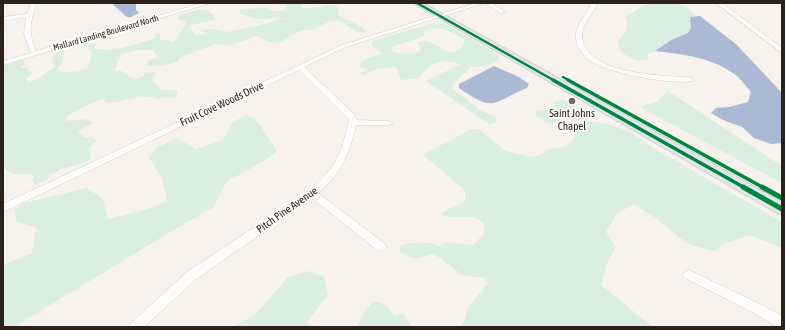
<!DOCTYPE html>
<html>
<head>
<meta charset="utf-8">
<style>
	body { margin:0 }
	#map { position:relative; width:785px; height:330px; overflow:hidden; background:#f8f2ec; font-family:"Asap Condensed",sans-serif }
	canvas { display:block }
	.frame { position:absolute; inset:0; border:4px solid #2b2117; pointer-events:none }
</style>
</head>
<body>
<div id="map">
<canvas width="785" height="330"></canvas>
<div class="frame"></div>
</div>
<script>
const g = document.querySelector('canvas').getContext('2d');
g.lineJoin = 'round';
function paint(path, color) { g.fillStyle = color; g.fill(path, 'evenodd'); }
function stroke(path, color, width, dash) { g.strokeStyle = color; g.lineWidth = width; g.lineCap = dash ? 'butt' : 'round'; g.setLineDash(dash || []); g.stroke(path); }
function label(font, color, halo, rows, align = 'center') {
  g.font = font + ' "Asap Condensed",sans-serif'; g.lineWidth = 3.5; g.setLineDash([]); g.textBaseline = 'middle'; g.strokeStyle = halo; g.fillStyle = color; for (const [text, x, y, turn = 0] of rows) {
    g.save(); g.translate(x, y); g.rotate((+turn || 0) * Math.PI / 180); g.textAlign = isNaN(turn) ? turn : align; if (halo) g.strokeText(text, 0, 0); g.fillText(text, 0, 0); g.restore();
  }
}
paint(new Path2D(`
	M287,3h14l1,5c6,0 11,0 17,-1 8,-1 11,-4 19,0l1,9 17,7 11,9c-13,5 -18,-10 -30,-11 -9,-1 -15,5 -23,8 -3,2 -6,0 -9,1 -22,5 -22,22 -48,6l-29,10 -13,-2 -36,14 -1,3c-11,5 -21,5 -32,5l3,-5 8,-4 -3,-6c-6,-2 -29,-1 -33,5 -3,3 -4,10 -6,15h7l12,9 10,-4v-3l12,-1 -4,5 2,6 8,7h13l3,2 -2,5 -6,1 -10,-1 -2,3 -4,-3c-5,1 -10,-2 -16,0 -11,2 -20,6 -32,6l-2,-4 -17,6 -20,11 1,5 20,-2 4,4 -14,9 7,6 7,-1 5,3 -8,8 2,10 -9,6 -21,5 -10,6 -5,6 -11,4 -3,-5 2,-5 -20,-1 -8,-4 -3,-6v-99l17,-5h3l2,3 -4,5h8l-1,3 4,1 -1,3 -4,3 1,5 9,-4 18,-12 -3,-9c3,-5 6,-8 12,-8l-1,12 -5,6 -1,3c10,2 20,1 30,-2l5,-15 -6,-7 5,-3 5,-1 -2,5c15,5 45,-4 59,-9l3,-6h4v6l13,3 11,-15 2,-6 -8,-2 2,-4 21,-6 6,1 8,7v3l-24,5v4l5,6 10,-1 -3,-2 2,-3h7l15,3 30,-6 28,-8 -29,1 -17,-6 1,-3 25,-3c8,5 11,5 19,3l3,-4 -2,-2z
	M648,3c16,0 39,-3 47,13l-5,1 1,11 -3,5 -17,7 -8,5 -6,6 -10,3 2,5c-12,6 -29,-4 -32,-17 8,-9 14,-14 8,-25z
	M434,23l13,2 52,30 -2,6 -10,5 -16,1 -15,14 -4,7 30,23 13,5 2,6 -8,2 -63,-43 35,-17c-21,-5 -30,-3 -42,14l-18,2 -5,-13 -19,2 -15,6 -2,-2 6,-3 -7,-4 3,-5 20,-8 -10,-7v-5zM439,28l14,5 12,7 -3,7c-2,2 -6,4 -8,5 -14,2 -23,-17 -36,-9l3,7c-9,5 -18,4 -28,2l-2,-5 34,-11 -1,-5z
	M668,91l114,75v17l-143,-76 17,-5z
	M562,100l7,1 9,7v5l12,8 18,3 20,7 24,16 130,75v26l-33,-13 -22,8 -14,8 -25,-7 -34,-27 -21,-13 -17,11 -10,17 10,15 -10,18 -5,20 52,42h-193l4,-5 3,-13 21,-26 -4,-5 -20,-2 -31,-23c-15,7 -21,8 -34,-2l1,-5c10,-4 29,-5 38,0l9,-4 25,3 12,-11v-10l-9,-7h-28l-6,-3 2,-2 22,-11v-11l-41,-34v-2l48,-25h6l28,22 26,6 8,-2 10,-6 14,-2 10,-8 1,-6 10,-7v-3c-4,-1 -8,-4 -12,-5 -18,-5 -15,16 -38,-3l2,-5h12l5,-3v-5z
	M246,115l12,7 19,29 -13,10 -38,21 -12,25 -37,21 -163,99h-11v-62l29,-12 4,-25 -20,-7 -1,-12 9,-6 63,-15 16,11 5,20 48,-12 11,-8 -6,-23 -12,-18 7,-10 21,-10 19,11 27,-9 10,-18z
	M309,271l15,6 4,18 -22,28 9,4h-82l22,-12 33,-38z
	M374,301l13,4 7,11 9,-3 8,12v2h-54l6,-14z`), '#daefe0');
paint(new Path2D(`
	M111,3h25v7l3,3 -8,4h-4z
	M700,16l37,29 45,48v50l-11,1 -17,-6 -12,-11 -17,-6 -14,-8 5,-5 13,-1 19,-5 3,-10c-5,-5 -9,-12 -14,-16 -22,-18 -55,-22 -82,-25l16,-11 17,-7 3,-5 -1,-11z
	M494,66l25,11 10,7 -2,4c-36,15 -32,25 -68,0v-4z`), '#acb9d4');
const street = new Path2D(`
	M31,3h6c-7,17 -9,31 -1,48l166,-48h9l-208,62v-4l28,-8 -7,-19 2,-17 -23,4v-4l24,-3z
	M476,3h15l15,9 -5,1 -17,-10 -138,44 -42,20 50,47 3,6 32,1 4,2 -4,2h-33c-7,29 -14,48 -38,68l67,51 1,3 -1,3 -4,1 -4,-1 -65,-52 -117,82 -51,47h-15l2,-4 56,-51 122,-81c26,-22 33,-38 40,-71l-50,-50 -296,142v-8l339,-159z
	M592,3h6c-5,10 -16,21 -16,33 2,38 80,40 107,41l4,2 -1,2c-21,4 -88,-8 -104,-22 -7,-6 -12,-14 -12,-23 0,-12 11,-23 16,-33z
	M716,3h6l60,45v5z
	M689,270l75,36 18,10v11h-5l-21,-13 -71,-36 -2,-3 2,-3z`);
const primary = new Path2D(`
	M413,3h10l359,199v13l-5,-2z`);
stroke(street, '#d4cdc6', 1);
stroke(primary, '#d2cec9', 2);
paint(street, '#fefdfc');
paint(primary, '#e0e6ed');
stroke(new Path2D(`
	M417,3l138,78
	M563,77l7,4`), '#00873e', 2.5);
stroke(new Path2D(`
	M553,80l192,108
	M568,80l196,108`), '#00873e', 3.5);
stroke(new Path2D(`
	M743,187l39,22
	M762,187l20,11`), '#00873e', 5);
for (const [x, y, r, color] of [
	[572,101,4,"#736a62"]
]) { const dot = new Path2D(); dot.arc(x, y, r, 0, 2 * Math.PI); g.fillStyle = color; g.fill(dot); stroke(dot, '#fff', 1.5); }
label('9px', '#2b2117', '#fff', [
	["Mallard Landing Boulevard North",106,33,-16]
]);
label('11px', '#2b2117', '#fff', [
	["Fruit Cove Woods Drive",222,104,-25],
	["Pitch Pine Avenue",287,210,-35]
]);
label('11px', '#2b2117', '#fff', [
	["Saint Johns",572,114],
	["Chapel",572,127]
]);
</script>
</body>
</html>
